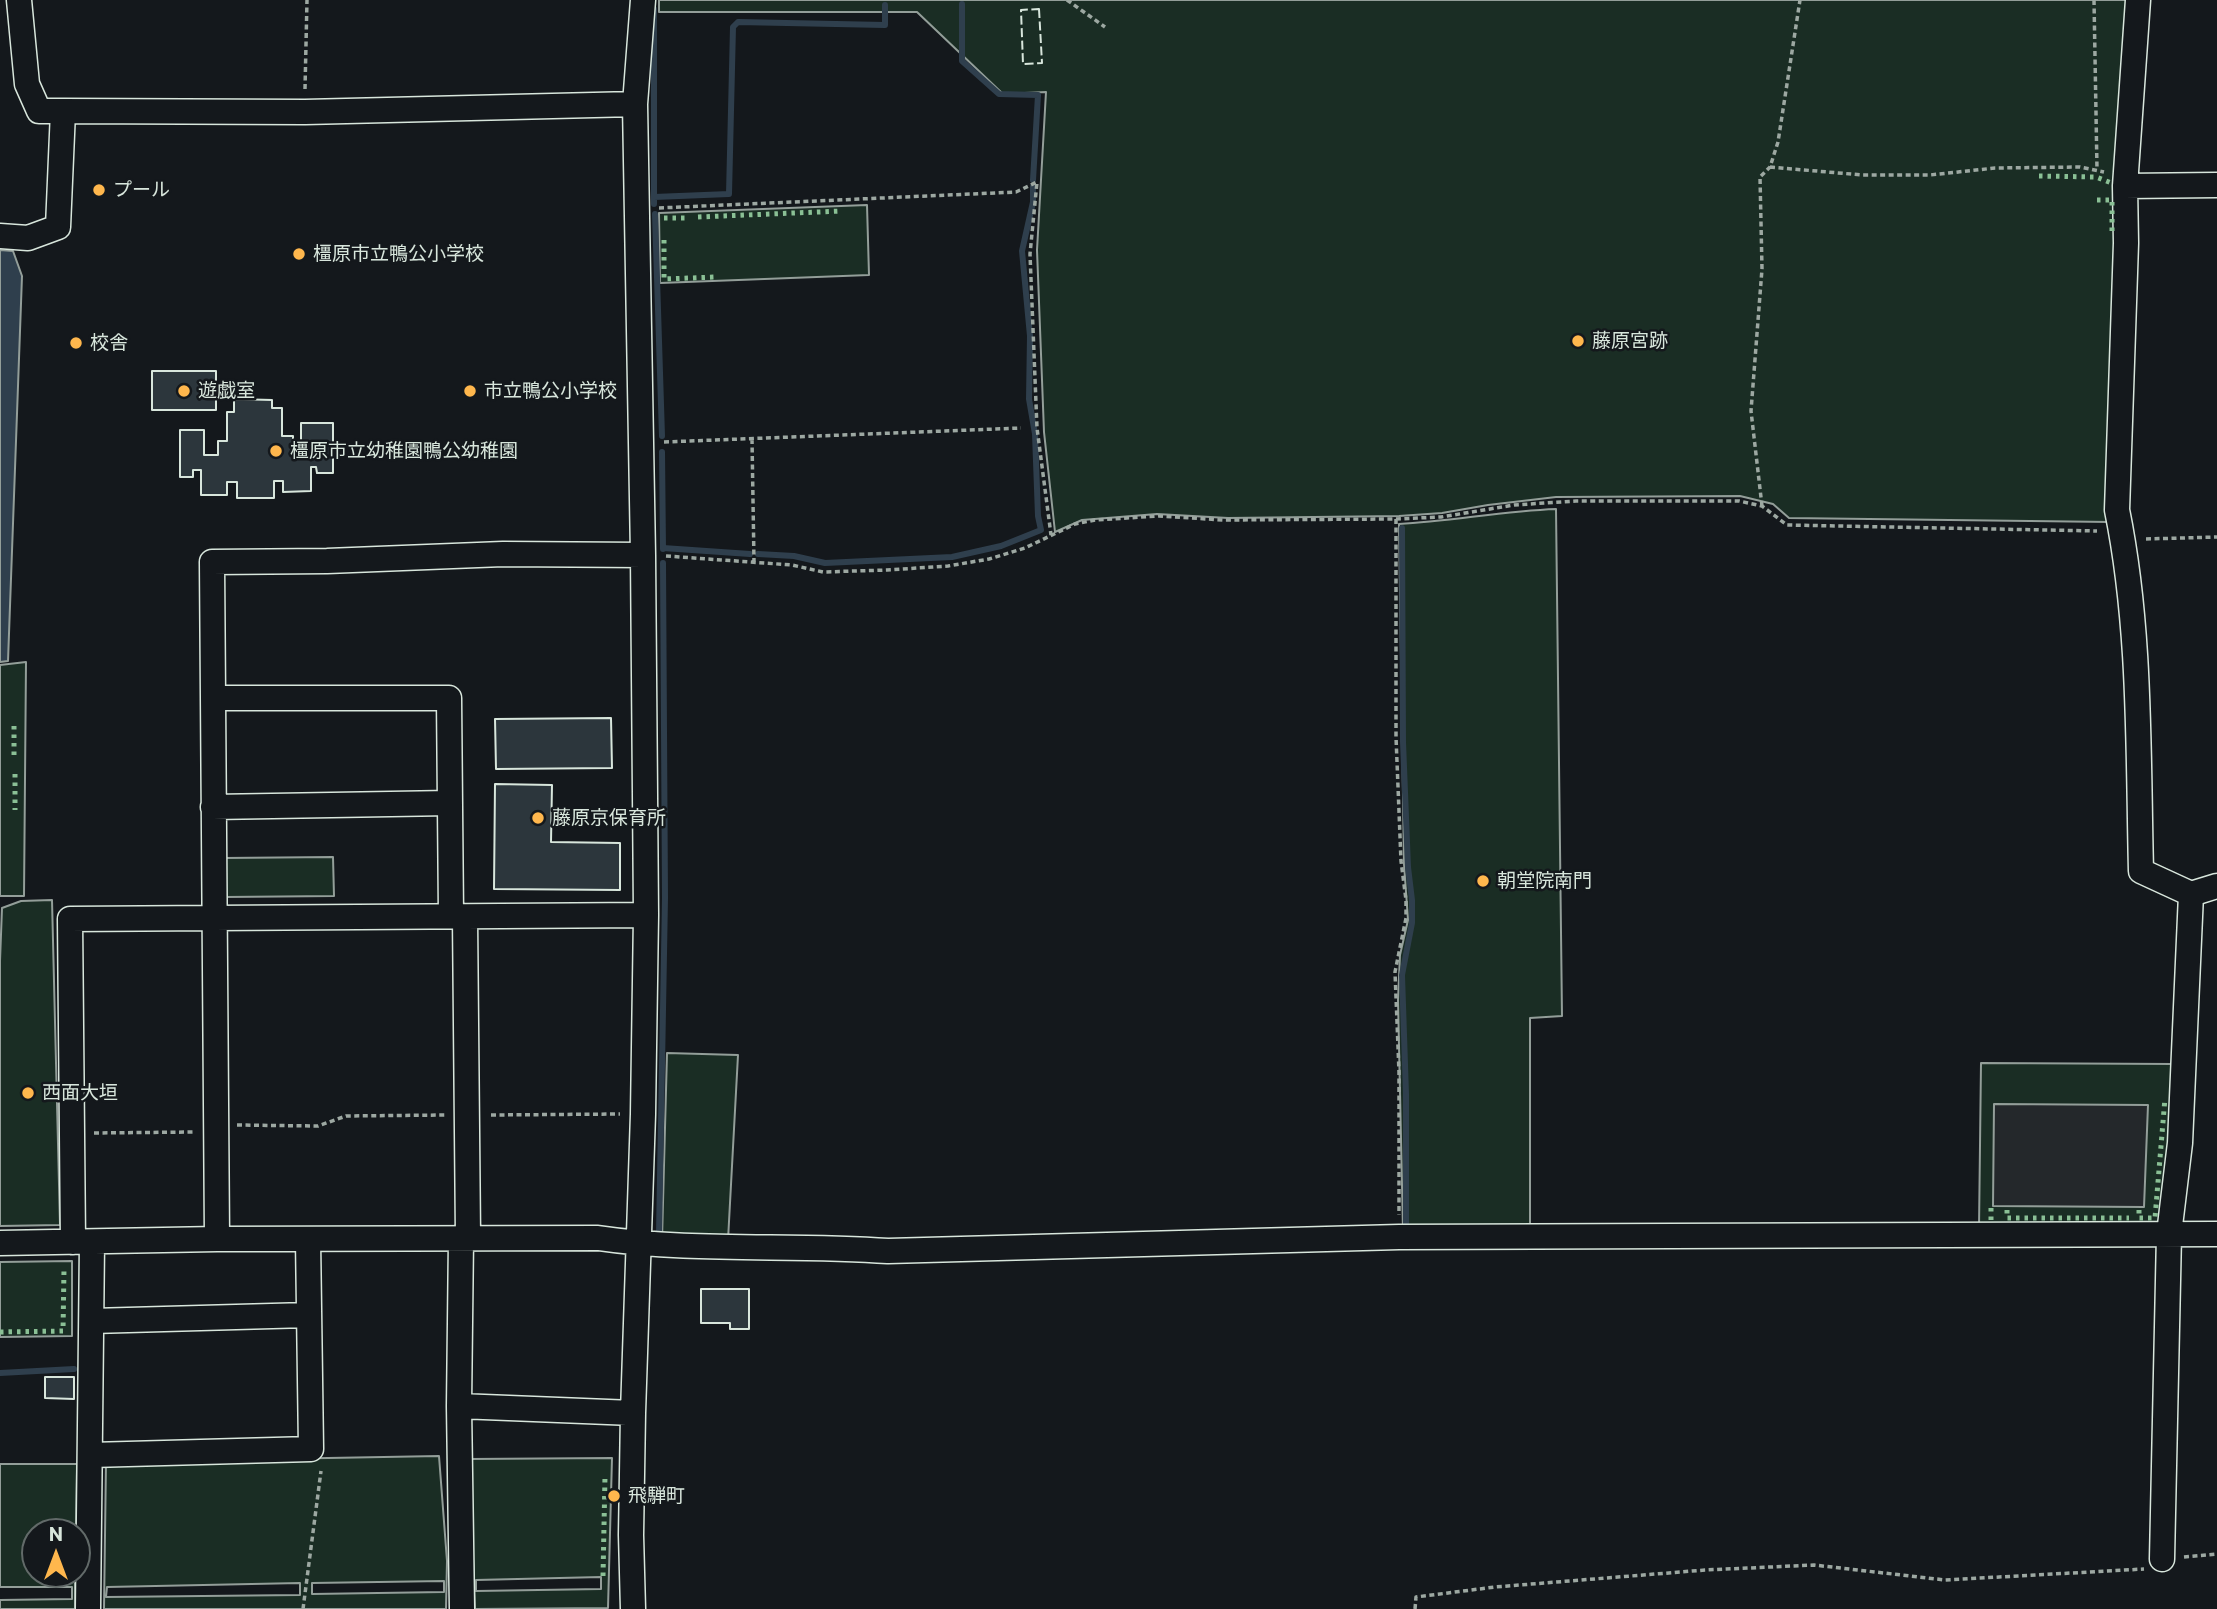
<!DOCTYPE html>
<html>
<head>
<meta charset="utf-8">
<style>
	body { margin:0 }
	#map { position:relative; width:2217px; height:1609px; overflow:hidden; background:#14181c; font-family:Commissioner,sans-serif }
	canvas { display:block }
	.north { position:absolute; left:21px; top:1518px; width:70px; height:70px; box-sizing:border-box; background:#14181c; border:2px solid #626a69; border-radius:50%; rotate:0deg; font-size:19px; font-weight:700; line-height:28px; text-align:center; color:#d8e6dc }
	.north::after { content:''; display:block; margin:auto; width:24px; height:32px; background:#ffb74d; clip-path:polygon(50% 0,100% 100%,50% 72%,0 100%) }
</style>
</head>
<body>
<div id="map">
<canvas width="2217" height="1609"></canvas>
<div class="north">N</div>
</div>
<script>
const g = document.querySelector('canvas').getContext('2d');
g.lineJoin = 'round';
function paint(path, color) { g.fillStyle = color; g.fill(path, 'evenodd'); }
function stroke(path, color, width, dash) { g.strokeStyle = color; g.lineWidth = width; g.lineCap = dash ? 'butt' : 'round'; g.setLineDash(dash || []); g.stroke(path); }
function label(font, color, halo, rows, align = 'center') {
  g.font = font + ' Commissioner,"Noto Sans JP",sans-serif'; g.lineWidth = 5; g.setLineDash([]); g.textBaseline = 'middle'; g.strokeStyle = halo; g.fillStyle = color; for (const [text, x, y, turn = 0] of rows) {
    g.save(); g.translate(x, y); g.rotate((+turn || 0) * Math.PI / 180); g.textAlign = isNaN(turn) ? turn : align; if (halo) g.strokeText(text, 0, 0); g.fillText(text, 0, 0); g.restore();
  }
}
const green = new Path2D(`
	M659,0h1470l-19,522 -321,-4 -16,-14 -33,-8 -184,1 -68,8 -46,8 -43,3 -171,2 -71,-4 -75,6 -27,12 -11,-100 -7,-182 9,-158 -43,2 -86,-82h-258z
	M867,205l2,70 -209,8 -1,-70z
	M1556,509l6,507 -32,2v213h-127l-5,-231 2,-45 8,-35 -4,-56 -5,-340c53,-3 104,-13 157,-15z
	M26,662l-2,234h-24v-231z
	M333,857l1,39 -109,1 -1,-39z
	M52,900l8,325 -60,1v-265l2,-53 19,-7z
	M667,1053l71,2 -10,185h-66z
	M1981,1063l192,1 -3,72 -10,91 -181,1z
	M72,1261v75l-72,1v-75z
	M439,1456l8,105 -1,48h-342l2,-147zM444,1581v11l-132,2v-11zM300,1583v12l-194,2 1,-10z
	M612,1458l-4,150 -133,1 -6,-150zM601,1577v12l-125,2v-11z
	M0,1464h77l-1,68h-41v42h40v35h-75v-9l72,-1v-12h-72z`);
paint(green, '#1a2d24');
stroke(green, '#939e99', 2);
const parking = new Path2D(`
	M1994,1104l154,1 -4,102 -151,-1z`);
paint(parking, '#24282b');
stroke(parking, '#939e99', 2);
const water = new Path2D(`
	M0,250l13,1 9,25 -14,385 -8,1z`);
paint(water, '#2f3f4d');
stroke(water, '#939e99', 2);
stroke(new Path2D(`
	M962,4v57l37,33 39,1 -5,85
	M654,197l75,-3 4,-167 5,-5 147,3v-20
	M654,204v-195
	M655,214l7,222
	M662,452l1,97
	M1402,528l1,214 5,125 4,33v23l-10,52 4,119v136
	M663,548l87,6
	M758,554l36,2 31,7 127,-6 49,-11 40,-16 -3,-14 -3,-82 -6,-35 1,-63 -8,-85 11,-49v-16
	M659,1233l6,-335 -2,-335
	M0,1373l74,-4`), '#2f3f4d', 6);
const building = new Path2D(`
	M152,371h64v39h-64z
	M234,399l38,1v8h10v28h11v12h8v-25h32v50h-16l-1,-6h-5v24l-28,1v-11h-9v17h-37v-16h-10v13h-26v-25h-8v7h-13v-47h24v25h14v-14h9v-29h7z
	M611,718l1,50 -116,1 -1,-50z
	M495,784l57,1 -1,57 69,1v47l-126,-1z
	M701,1289h48v40h-19v-6h-29z
	M45,1377h29v22l-29,-1z`);
paint(building, '#2c363c');
stroke(building, '#d8e6dc', 2);
const minor = new Path2D(`
	M19,0l8,84 12,27h24
	M2138,0l-13,186 1,57 -9,267c24,118 21,241 24,361l50,23 26,-8
	M2125,186l92,-1
	M0,236l28,2 30,-11 5,-116 242,1 330,-8
	M213,698h236l2,218
	M213,807l237,-4
	M465,917l3,321
	M461,1238l-2,168 3,203
	M217,1239l-5,-677 115,-1 176,-7 140,1
	M73,1242l-3,-323 576,-4
	M0,1243l217,-4 381,-1c95,14 193,6 290,13l511,-14 818,-3
	M92,1321l216,-6
	M459,1406l174,7
	M91,1455l220,-6 -3,-210
	M2162,1559l7,-325 11,-91 11,-249
	M88,1609l4,-367
	M633,1609l-2,-74 2,-122 10,-299 3,-199 -3,-360 -8,-451 8,-104`);
stroke(minor, '#d8e6dc', 27);
stroke(new Path2D(`
	M1067,0l38,27
	M2094,0l3,169
	M305,89l2,-89
	M1770,167l92,8h68l65,-7 85,-1 24,5
	M659,208l357,-16 21,-10 -7,72 7,174 14,107
	M752,439l2,123
	M664,442l357,-14
	M1762,506l-11,-95 11,-142 -2,-92 10,-10 8,-25 22,-142
	M1396,519v218l5,124 5,39v18l-11,54 4,100v143
	M2146,539l71,-2
	M666,556l126,9 31,7 64,-2 61,-4 41,-7 36,-11 50,-24 20,-4 64,-4 64,4 173,-1 45,-2 73,-12 62,-4h163l23,5 25,19 310,6
	M491,1115l129,-1
	M237,1125l81,1 28,-10 99,-1
	M94,1133l101,-1
	M2184,1557l33,-3
	M303,1609l18,-138
	M1415,1609l1,-12 79,-10 210,-17 109,-5 131,15 199,-11`), '#9da8a2', 3.5, [5, 3.5]);
stroke(minor, '#14181c', 24);
stroke(new Path2D(`
	M2039,176l57,1 18,7
	M2097,200h15v35
	M698,217l144,-6
	M664,218h21
	M664,240v39l52,-2
	M14,726v33
	M15,774v36
	M1991,1208v12
	M2007,1210v8h122
	M2139,1210v8h16l10,-120
	M0,1332l63,-1 1,-62
	M603,1576l2,-100`), '#8ac095', 5, [3.5, 5]);
stroke(new Path2D(`
	M1039,9l3,54 -19,1 -2,-54z`), '#d8e6dc', 2, [9, 3.5]);
for (const [x, y, r, color] of [
	[99,190,7,"#ffb74d"],
	[299,254,7,"#ffb74d"],
	[1578,341,7,"#ffb74d"],
	[76,343,7,"#ffb74d"],
	[184,391,7,"#ffb74d"],
	[470,391,7,"#ffb74d"],
	[276,451,7,"#ffb74d"],
	[538,818,7,"#ffb74d"],
	[1483,881,7,"#ffb74d"],
	[28,1093,7,"#ffb74d"],
	[614,1496,7,"#ffb74d"]
]) { const dot = new Path2D(); dot.arc(x, y, r, 0, 2 * Math.PI); g.fillStyle = color; g.fill(dot); stroke(dot, '#14181c', 2.5); }
label('19px', '#d8e6dc', '#14181c', [
	["プール",113,190],
	["橿原市立鴨公小学校",313,254],
	["藤原宮跡",1592,341],
	["校舎",90,343],
	["遊戯室",198,391],
	["市立鴨公小学校",484,391],
	["橿原市立幼稚園鴨公幼稚園",290,451],
	["藤原京保育所",552,818],
	["朝堂院南門",1497,881],
	["西面大垣",42,1093],
	["飛騨町",628,1496]
], 'left');
</script>
</body>
</html>
